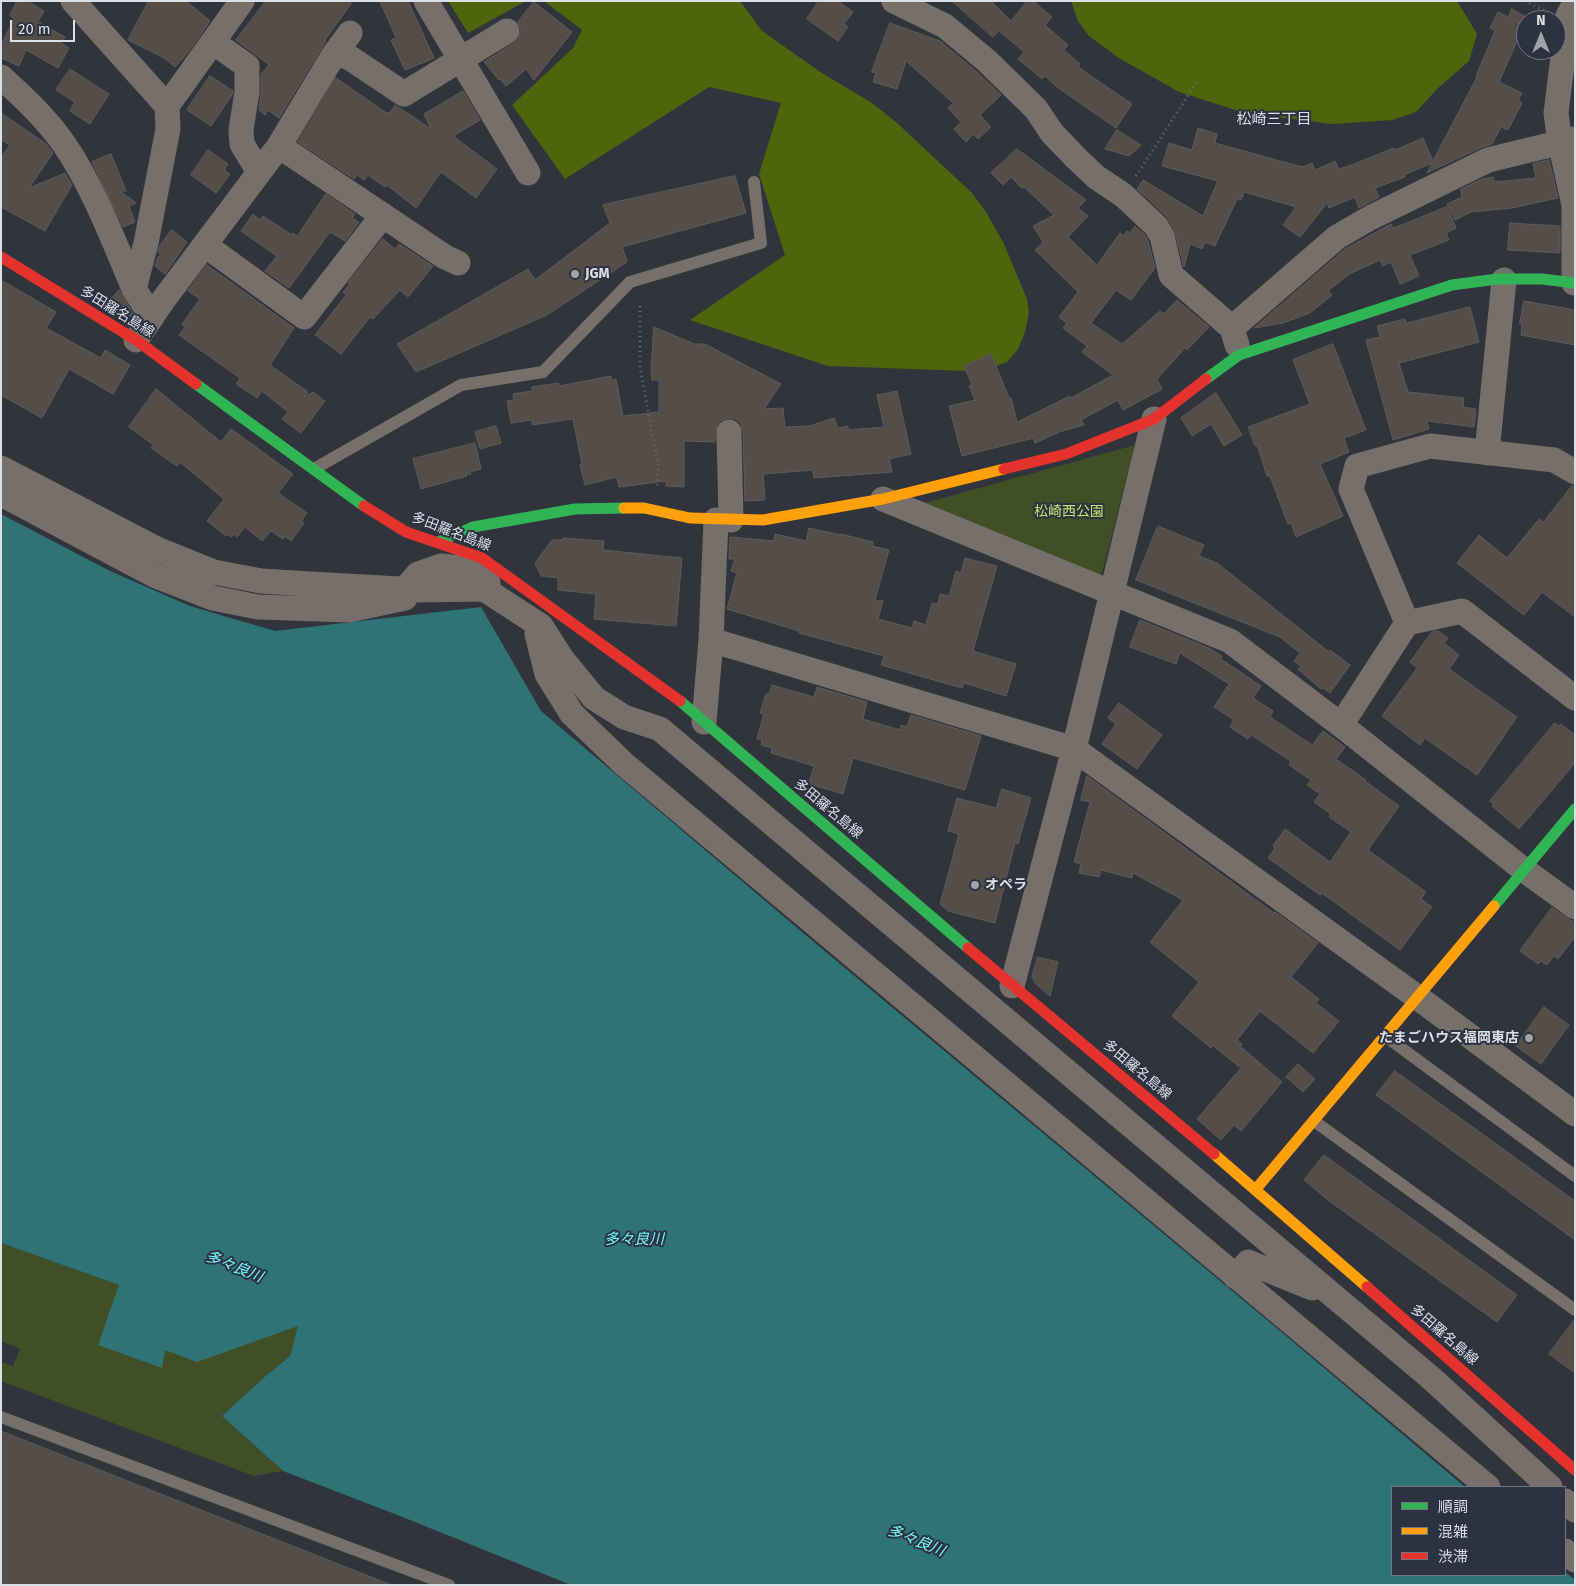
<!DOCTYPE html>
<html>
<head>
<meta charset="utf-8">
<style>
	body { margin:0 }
	#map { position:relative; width:1576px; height:1586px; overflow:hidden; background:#31343c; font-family:"Fira Sans","Noto Sans JP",sans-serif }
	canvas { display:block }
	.frame { position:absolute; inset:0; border:2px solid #dbdfe8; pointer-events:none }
	.legend { position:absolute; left:1391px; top:1486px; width:175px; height:90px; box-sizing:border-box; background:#2d3240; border:1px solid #737783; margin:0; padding:6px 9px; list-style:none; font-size:15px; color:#dbdfe8 }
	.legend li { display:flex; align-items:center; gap:10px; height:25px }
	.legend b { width:25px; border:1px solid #737783 }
	.north { position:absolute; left:1516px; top:10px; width:50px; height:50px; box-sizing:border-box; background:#2d3240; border:1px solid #737783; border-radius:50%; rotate:0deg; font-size:14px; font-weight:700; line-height:20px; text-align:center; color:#dbdfe8 }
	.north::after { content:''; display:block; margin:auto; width:18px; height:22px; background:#a0a3ac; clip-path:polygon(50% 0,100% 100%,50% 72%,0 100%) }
	.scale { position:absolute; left:10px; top:20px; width:65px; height:22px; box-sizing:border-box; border:2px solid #dbdfe8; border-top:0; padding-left:6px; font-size:15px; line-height:18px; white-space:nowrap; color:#dbdfe8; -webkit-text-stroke:4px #2d3240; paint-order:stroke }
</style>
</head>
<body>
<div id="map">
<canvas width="1576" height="1586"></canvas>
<div class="frame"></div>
<ul class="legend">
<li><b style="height:6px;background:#30b455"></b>順調</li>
<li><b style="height:6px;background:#ff9f0a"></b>混雑</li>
<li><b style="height:6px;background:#e5322d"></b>渋滞</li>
</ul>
<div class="north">N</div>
<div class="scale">20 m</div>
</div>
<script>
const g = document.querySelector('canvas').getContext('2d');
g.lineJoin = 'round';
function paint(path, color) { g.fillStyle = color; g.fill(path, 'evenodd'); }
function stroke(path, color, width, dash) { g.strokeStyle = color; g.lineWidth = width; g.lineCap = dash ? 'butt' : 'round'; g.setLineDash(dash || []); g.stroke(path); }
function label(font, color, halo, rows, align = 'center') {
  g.font = font + ' "Fira Sans","Noto Sans JP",sans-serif'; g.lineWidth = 4; g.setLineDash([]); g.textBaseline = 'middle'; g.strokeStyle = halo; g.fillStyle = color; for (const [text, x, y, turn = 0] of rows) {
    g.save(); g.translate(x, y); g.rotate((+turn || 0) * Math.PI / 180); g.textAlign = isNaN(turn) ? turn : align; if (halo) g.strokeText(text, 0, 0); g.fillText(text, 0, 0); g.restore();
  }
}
paint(new Path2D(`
	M1135,445l-34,132 -180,-73z
	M1,1243l118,42 42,83 4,-18 134,-25 -9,31 -28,23 -40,37 61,55 -29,5 -253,-95v-19l12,4 7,-17 -19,-8z`), '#404f26');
paint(new Path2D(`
	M448,1h78l-58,32z
	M544,1h196l22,30 60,42 50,30 25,20 75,70 14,19 18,32 23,55 2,13 -4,20 -7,17 -11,13 -14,5 -26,4 -139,-5 -138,-46 95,-65 -26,-81 22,-71 -72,-16 -144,92 -53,-74 61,-57 9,-18z
	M1071,1h386l20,33 -8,27 -32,28 -21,23 -24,8 -60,4 -87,-11 -66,-21 -60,-34 -30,-22 -11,-15z`), '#4e650c');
paint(new Path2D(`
	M1,514l109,57 80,35 85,25 206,-24 60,104 274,232 470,392 180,152h-73v88h173v-3l10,8v5h-1004l-171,-69 -117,-45 -61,-55 40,-37 28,-23 8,-30 -101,36 -32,-12 -3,18 -64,-23 21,-60 -118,-42z`), '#2e7476');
const building = new Path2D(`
	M17,1h10l17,10 -6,11 27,15 -4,6 8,5 -11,20 -32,-18 -7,16 -18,-8v-12l13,-28 -4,-2z
	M149,1h37l24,20 -20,29 -15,17 -11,-9 -36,-18z
	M266,1h87l-28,39 1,1 -47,77 -11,-8 -3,5 -6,-5 2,-18v-18l8,-9 -33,-25z
	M380,1h28l26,57 -29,12 -14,-30 5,-2z
	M819,1h19l15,11 -9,12 4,3 -10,14 -31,-22z
	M952,1h39l20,20 16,-20h6l19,16 -7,8 23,20 -4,5 16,14 -2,3 54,37 -16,24 -59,-41 -12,-11 -3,3 -24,-20 6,-7 -25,-21 -6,6z
	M534,2l38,30 -38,48 -8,-11 -20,17 -6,-7 -1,1 -15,-18 30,-19 5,-5 2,-8 -3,-8z
	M1512,9l14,8v26l-8,-4 -19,43 23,11 -4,7 4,3 -14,27 -7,-3 -9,17 -10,3 -55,26 5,-10 -28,12 1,2 -30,11 4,9 -20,11 -4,-11 -26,11 -2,-5 -27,34 -17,-12 13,-18 -52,-15 -3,8 -4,-1 -22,47 -10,-4 -3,7 -12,-5 -6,23 -10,-38 -8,-13 -29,-27 6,-9 60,36 15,-35 -56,-15 7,-23 23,7 6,-22 19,6 -2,9 87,24 10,-4 3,7 20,-9 4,8 10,-3 45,-18 1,2 28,-12 10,23 44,-84 -1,-1 19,-45 -5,-3 8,-16 10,5z
	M890,23l50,18 37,31 24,23 -21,20 11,12 -13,12 -5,-5 -7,8 -12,-13 7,-7 -13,-14 5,-5 -47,-42 -9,28 -24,-7 3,-9 -4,-1z
	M70,69l39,25 -19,30 -20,-13 5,-9 -19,-12z
	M210,76l23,15 -1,4 -21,31 -24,-16z
	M336,78l49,34 5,1 5,-8 36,24 -7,-15 39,-23 17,29 -27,16 44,33 -21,29 -35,-26 -25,36 -29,-23 -2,2 -17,-12 -4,5 -7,-5 -3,4 -56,-37z
	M1,113l44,30 8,10 -24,35 36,-15 7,12 -27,46 -44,-24v-50l9,-12 -9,-5z
	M1117,130l24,15 -12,11 -24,-7z
	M1017,149l69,51 -8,8 10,8 -20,21 29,28 23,-32 4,3 3,-5 3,2 5,-7 10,9 3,6 7,27 -24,32 -15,-10 -25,33 31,21 38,-33 4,3 13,-14 32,27 -22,23 -2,-2 -28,31 5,10 -39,21 -5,-10 -37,20 3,5 -25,7 -24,11 -1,-5 -72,18 -13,-50 26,-6 -6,-14 3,-1 -8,-19 27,-12 18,44h2l6,24 53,-26 1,2 42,-23 -31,-23 5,-6 -24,-18 4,-5 -8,-6 19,-25 -43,-42 8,-8 -10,-16 21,-11 -30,-28 -2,1 -11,-11 -8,8 -12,-12z
	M208,150l20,14 -4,6 6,4 -14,19 -25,-18z
	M111,154l15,37h-6l16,12 -7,3 6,16 -12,5 -31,-65z
	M1549,160l9,38 -46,10 -41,4 -16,8 -8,-16 15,-7 -1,-8 21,-10 11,-2 2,5 41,-4 -3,-14z
	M735,176l11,37 -124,34 5,15 -80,53 -131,57 -19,-28 131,-75 7,11 75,-57 -7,-18z
	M326,194l29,20 -3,4 7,4 -14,19 -15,-9 -41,56 -24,-17 12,-15 -36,-25 12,-17 7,6 3,-4 29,19 1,-2 4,3z
	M1447,207l9,21 -10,5 3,7 -39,15 9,21 -19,8 -9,-22 -8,4 -3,-6 -31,14 -21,17 4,4 -22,18 -27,10 -29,5 91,-79 46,-25 2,4z
	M1510,223l50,3v27l-52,-3z
	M172,230l15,12 -22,32 -10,-8 2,-7 4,-5 -3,-2 2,-7z
	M383,239l12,10 4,-5 34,22 -25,31 -8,-7 -27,29 -3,-2 -29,37 -26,-19 31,-40 -3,-3 7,-8 -2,-1z
	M207,265l87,63 -24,37 38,27 -4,5 9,-5 12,9 -24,32 -19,-14 6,-7 -26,-21 -5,7 -21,-14 4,-6 -61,-43 6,-8 -3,-3 18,-25 -12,-8z
	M1,280l55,32 -10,16 55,30 4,-8 25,15 -17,29 -44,-25 -27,49 -41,-23z
	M119,290l16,27 -2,1 -25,-15z
	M1524,301l51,9v35l-54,-10 1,-11h-2z
	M1470,307l9,35 -80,21 9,29 56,6 -1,9 13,2 -2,18 -47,-6 2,8 -36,11 -27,-100 14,-3 -3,-11 28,-7 1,4z
	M654,327l40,17h11l76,40 -17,25 19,-1 2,19 24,-1 25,-8 4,10 10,-2v4l36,-3 -7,-32 20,-4 14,63 -22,5 3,13 -78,6 -1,-8 -50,4 2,26 -20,1 -2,-69 -2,-8 -6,-5 -7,-1 -7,2 -4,5 -2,17 -31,-1v46l-18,-1v-5l-47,6 -2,-10 -32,8 -5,-21h2l-9,-45 -41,6v-5l-21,3 -4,-22 7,-1 -1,-6 19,-3v-4l27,-4v3l52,-10v4l5,-1 7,37 36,-4v-32h-7l-1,-9z
	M1333,344l33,86 -22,8 5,14 -29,12 23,52 -47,21 -5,-14 -3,1 -18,-48h-3l-10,-31 -2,1 -7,-19 62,-23 -17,-44z
	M156,389l65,53 10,-13 62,45 -15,19 29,20 -6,8 3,2 -13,18 -6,-5 -2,3 -12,-8 -9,10 -17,-14 -8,10 -3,-3 -3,3 -3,-3 -2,2 -19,-15 17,-22 -44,-37 -3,4 -26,-18 3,-3 -25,-18z
	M1216,393l26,42 -18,11 -13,-22 -19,12 -11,-18z
	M496,426l5,17 -21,6 -5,-17z
	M475,443l6,26 -11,3 1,2 -5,1 1,1 -46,13 -8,-30z
	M1572,486h3v131l-33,-25 -18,23 -67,-52 22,-28 28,23 32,-39 4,3z
	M1158,526l46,19 -5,11 18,7 112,89 1,-2 20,15 -20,28 -7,-5 -2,1 -23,-20 3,-3 -7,-5 6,-8 -20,-16 -144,-57z
	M809,528l32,7v-1l32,8 -1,4 17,4 -14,50 8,1 -5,18 34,9 2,-7 12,4 6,-22 6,1 2,-10 9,2 7,-25 5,2 4,-15 32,8 -24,85 43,13 -10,32 -42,-13 -2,5 -81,-23 3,-9 -85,-23v-2l-72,-22 10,-36 -6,-2 4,-12h-6l1,-22 44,4 1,-7 31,7z
	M563,538l41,3 -1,9 79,8 -6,68 -82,-7 2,-25 -38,-4v-12l-17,-2 -6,-13 17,-23h10z
	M1140,620l69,28 13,8 -1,3 40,27 -8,12 20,13 -3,6 42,28 11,-14 22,16 -9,12 30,21 -1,1 34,25 -31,44 58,42 -5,7 11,8 -32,43 -78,-57 -2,2 -52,-37 7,-10 -2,-2 12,-17 45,33 21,-30 -22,-15 2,-3 -17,-12 6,-8 -13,-9 4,-5 -22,-15 2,-4 -40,-26 -3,4 -18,-12 4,-7 -20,-13 15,-23 -49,-31 -4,11 -46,-17z
	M1438,631l10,7 -4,5 15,12 -10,14 68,48 -40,58 -52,-37 -5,7 -38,-29 35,-48 -7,-6 22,-30z
	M772,685l42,12 3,-10 50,15 -4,17 37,11 1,-5 6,2 4,-12 70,21 -16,54 -112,-32 -10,36 -34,-10 5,-18 -43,-13 1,-5 -11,-3 1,-5 -5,-1 7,-25 -4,-1 6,-19h3z
	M1119,703l43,32 -25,34 -35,-25 14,-20 -8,-6z
	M1555,723l4,3 2,-2 14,11v28l-56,66 -27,-23 2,-2 -4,-3z
	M1087,776l187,137 1,-1 43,31 -27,34 28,22 -3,4 23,18 -26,32 -53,-42 -23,29 5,4 -2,2 42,36 -41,49 -7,-6 -13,15 -24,-21 44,-51 -28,-22 -2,2 -39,-32 27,-34 -49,-40 33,-42 -50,-27 -1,5 -31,-8 -2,7 -20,-4 2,-9 -7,-2 16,-60 -9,-2z
	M1002,789l29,9 -13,46 -3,-1 -20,80 -47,-12 -8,-7 19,-70 -11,-3 9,-33 39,10z
	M1552,908l23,15v14l-17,22 -4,-3 -7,9 -6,-4 -3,3 -18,-13z
	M1038,957l20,5 -8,34 -15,-13 -3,-6z
	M1544,1007l25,18 -28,39 -25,-18z
	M1298,1064l17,15 -12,13 -17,-15z
	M1395,1071l180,130v39l-199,-145z
	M1324,1155l193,140 -20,27 -169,-122 -24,-20z
	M1575,1319v54l-26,-19z
	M1,1431l388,153v1h-388z`);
paint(building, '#564d49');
stroke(building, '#5d5b5d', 1);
stroke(new Path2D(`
	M1525,1l22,11
	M1136,176l62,-96
	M640,306v61l18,98 -1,23`), '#6e6a6a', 3, [1, 4]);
stroke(new Path2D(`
	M314,469l147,-84 82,-13 87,-90 131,-39 -7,-61
	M1385,1036l190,140
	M1314,1121l261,189
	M1,1417l448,168`), '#786e6a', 12);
stroke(new Path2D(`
	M73,1l94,105
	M426,1l102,172
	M894,1l51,25 42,35 49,48 16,24 25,26 19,18 27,18 33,31 6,10 9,39 61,53
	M213,42l34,24v26l-6,38 1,14 17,28
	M333,56h14l57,38 103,-63
	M1,77c23,21 45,41 63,67 29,42 50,98 70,145
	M279,146l166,111 13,6
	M205,245l99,72 79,-102
	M1574,283v-78l-14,-63 -4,-29 12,-97 7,-13
	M152,317l-18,-28 12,-46 22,-114 -1,-23 75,-105
	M136,340l28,-41 115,-153 54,-90 17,-23
	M1237,345l-5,-17 105,-91 33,-19 118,-58 87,-21
	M729,432l2,88
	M1487,453l17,-173
	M1,468l156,81 57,23 47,9 50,3 106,6 67,-1 57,37 21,33 32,39 30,19 36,12 771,649 119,109
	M1,494l153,81 59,23 45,9 91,3 56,-12
	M883,499l347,142 111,84 183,145 51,37
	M405,589l13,-15 23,-8 29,3 18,14 -1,8
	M1407,623l-56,-134 6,-23 73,-20 124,14 21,12
	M537,634l10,40 25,40 52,50 864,723
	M711,640l363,109 343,248 158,117
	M704,722l7,-82 5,-120
	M1341,725l66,-102 55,-12 113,87
	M1012,986l62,-237 80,-330
	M1236,1277l12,-15 64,26
	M1565,1501l10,9
	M1565,1551l10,9`), '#786e6a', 25);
stroke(new Path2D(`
	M1206,379l33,-24 213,-70 45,-6h45l33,4
	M196,384l168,122
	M438,542l35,-15 102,-18 49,-1
	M680,701l288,247
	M1494,906l81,-97`), '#30b455', 11);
stroke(new Path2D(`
	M624,508h20l46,10 73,2 120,-21 121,-30
	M1214,1154l153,133
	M1256,1189l238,-283`), '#ff9f0a', 11);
stroke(new Path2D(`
	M1,257l135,83 60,44
	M1004,469l62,-15 88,-35 52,-40
	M364,506l42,26 76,26 198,143
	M968,948l246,206
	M1367,1287l208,183`), '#e5322d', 11);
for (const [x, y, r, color] of [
	[575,274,5,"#a0a3ac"],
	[975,885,5,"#a0a3ac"],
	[1529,1038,5,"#a0a3ac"]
]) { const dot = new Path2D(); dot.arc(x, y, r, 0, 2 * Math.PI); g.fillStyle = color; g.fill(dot); stroke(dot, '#2d3240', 2); }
label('bold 14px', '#dbdfe8', '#2d3240', [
	["JGM",585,274],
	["オペラ",985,885],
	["たまごハウス福岡東店",1519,1038,"right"]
], 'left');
label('14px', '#dbdfe8', '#2d3240', [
	["多田羅名島線",117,312,32],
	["多田羅名島線",451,532,21],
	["多田羅名島線",828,809,40],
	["多田羅名島線",1137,1070,40],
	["多田羅名島線",1444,1335,41]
]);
label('14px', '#bee670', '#2d3240', [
	["松崎西公園",1069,512]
]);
label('15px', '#dbdfe8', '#2d3240', [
	["松崎三丁目",1274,120]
]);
label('italic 15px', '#6dfbff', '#2d3240', [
	["多々良川",634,1240],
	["多々良川",234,1267,22],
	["多々良川",916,1541,22]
]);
</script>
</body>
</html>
